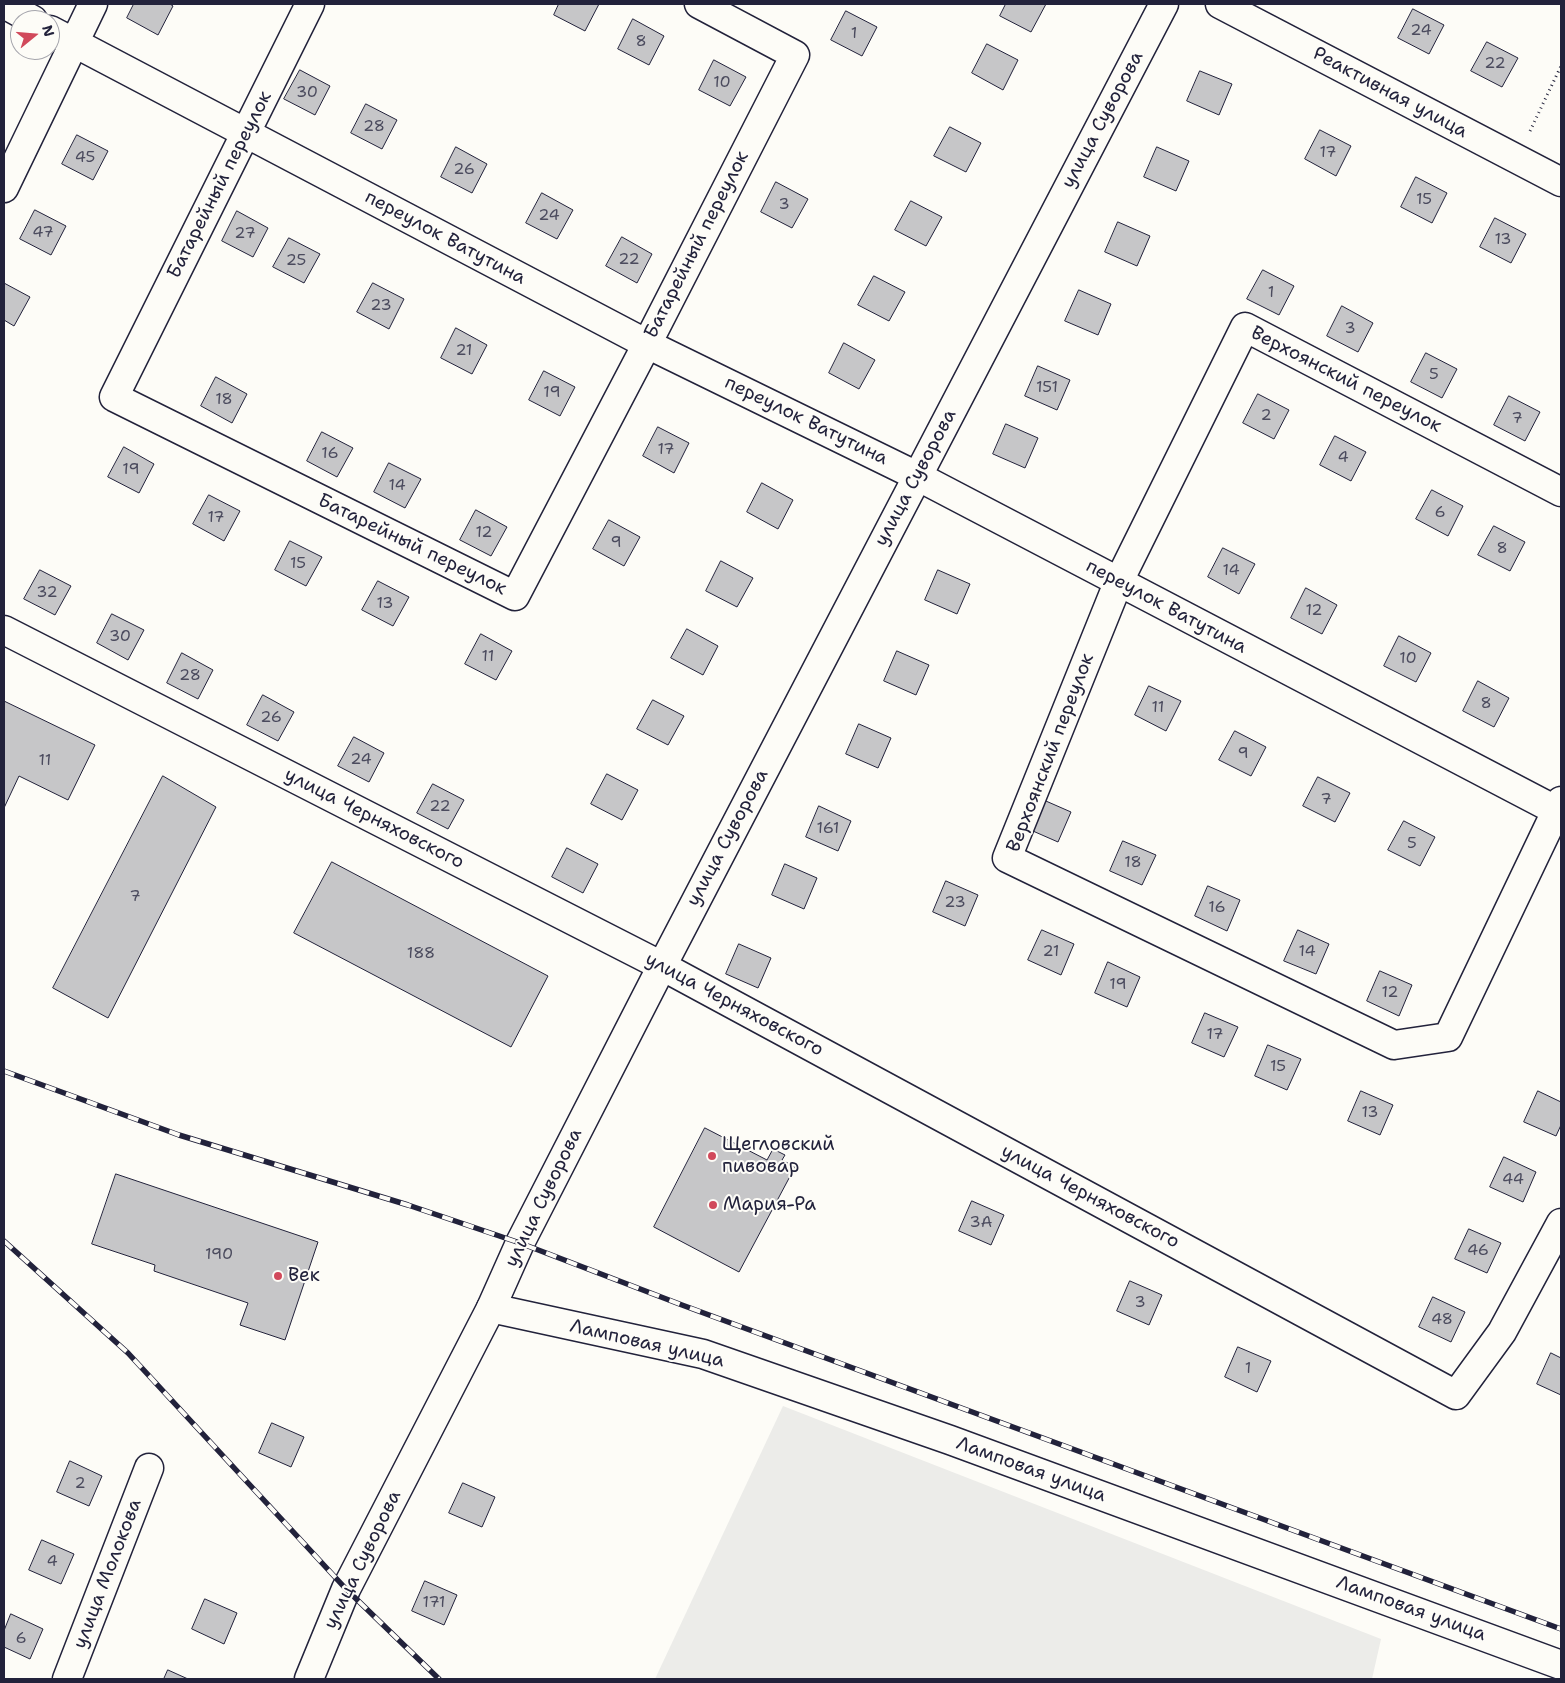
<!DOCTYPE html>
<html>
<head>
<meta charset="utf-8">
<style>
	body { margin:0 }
	#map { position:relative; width:1565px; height:1683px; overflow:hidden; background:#fdfcf7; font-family:"Shantell Sans",sans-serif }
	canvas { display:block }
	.frame { position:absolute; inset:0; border:5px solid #22223b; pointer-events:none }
	.north { position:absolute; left:10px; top:10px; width:50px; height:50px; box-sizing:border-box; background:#fdfcf7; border:1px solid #a5a5ac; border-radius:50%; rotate:73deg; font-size:14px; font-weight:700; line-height:20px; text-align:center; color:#22223b }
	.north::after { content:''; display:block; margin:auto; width:18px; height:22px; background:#d1495b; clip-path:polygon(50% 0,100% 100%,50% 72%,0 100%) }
</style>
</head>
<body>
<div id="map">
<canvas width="1565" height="1683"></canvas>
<div class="frame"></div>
<div class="north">N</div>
</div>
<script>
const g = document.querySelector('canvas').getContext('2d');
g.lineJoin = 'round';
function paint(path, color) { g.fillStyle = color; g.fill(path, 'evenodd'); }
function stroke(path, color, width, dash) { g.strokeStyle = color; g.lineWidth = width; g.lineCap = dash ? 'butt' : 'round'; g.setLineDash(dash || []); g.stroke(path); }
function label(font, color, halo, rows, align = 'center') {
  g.font = font + ' "Shantell Sans",sans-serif'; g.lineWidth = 4; g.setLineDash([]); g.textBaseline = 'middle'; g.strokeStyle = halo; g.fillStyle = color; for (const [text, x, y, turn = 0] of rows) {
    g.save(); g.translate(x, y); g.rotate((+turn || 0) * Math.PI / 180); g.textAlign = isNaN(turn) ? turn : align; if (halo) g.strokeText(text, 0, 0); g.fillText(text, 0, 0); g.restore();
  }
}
paint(new Path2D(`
	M783,1406l598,233 -9,40h-717z`), '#ecece9');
const building = new Path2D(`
	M134,4h36l3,2 -15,29 -31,-17z
	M559,4h40l-14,27 -31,-16z
	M1006,4h40l-15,28 -31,-16z
	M1413,9l31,16 -15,29 -31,-16z
	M846,11l31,16 -15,29 -31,-16z
	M633,19l31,17 -15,29 -31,-16z
	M1487,42l31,16 -16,29 -31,-16z
	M987,44l31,16 -15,30 -31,-17z
	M714,60l32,17 -16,29 -31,-16z
	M300,70l30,16 -15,29 -31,-16z
	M1200,71l32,13 -13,31 -32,-14z
	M366,104l31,16 -15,29 -31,-16z
	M950,127l31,16 -15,29 -32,-16z
	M1320,130l31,16 -15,30 -31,-17z
	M77,135l31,16 -15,29 -31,-16z
	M456,147l31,17 -15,29 -31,-16z
	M1157,147l32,14 -13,30 -32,-14z
	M1416,177l31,16 -15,30 -31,-16z
	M776,182l32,17 -16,29 -31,-16z
	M542,193l31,17 -16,29 -31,-16z
	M911,201l31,16 -16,29 -31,-16z
	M35,210l31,16 -15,29 -31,-16z
	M237,211l31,17 -15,29 -31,-16z
	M1495,218l31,16 -15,29 -31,-16z
	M1118,222l32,14 -13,30 -32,-14z
	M622,237l30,17 -15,29 -31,-17z
	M289,238l31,16 -16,29 -31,-16z
	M1263,270l31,16 -15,29 -32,-16z
	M874,276l31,16 -16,29 -31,-16z
	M4,283l26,14 -16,29 -10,-6z
	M373,283l31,16 -15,30 -32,-17z
	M1079,290l32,14 -13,31 -33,-14z
	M1342,306l31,17 -15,29 -31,-16z
	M456,328l31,17 -15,29 -31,-16z
	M844,343l31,17 -16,29 -30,-16z
	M1426,353l31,16 -15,29 -31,-16z
	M1038,366l32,14 -13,30 -32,-14z
	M544,371l31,16 -15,29 -31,-16z
	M216,377l31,17 -15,29 -31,-17z
	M1258,394l31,16 -15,29 -31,-16z
	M1509,396l31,16 -15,29 -31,-16z
	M1006,424l32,14 -13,30 -32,-14z
	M658,427l31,16 -15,30 -31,-17z
	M322,432l31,16 -16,29 -30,-16z
	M1335,436l31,16 -15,29 -31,-16z
	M124,447l30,17 -15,29 -31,-16z
	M389,463l32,16 -16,29 -31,-16z
	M762,483l31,17 -15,29 -31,-17z
	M1432,490l31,16 -15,30 -32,-17z
	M209,495l31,16 -16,30 -31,-17z
	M476,510l31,17 -16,29 -31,-16z
	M609,520l31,17 -16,29 -31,-17z
	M1494,526l31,16 -15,29 -32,-16z
	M290,541l32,16 -16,29 -31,-16z
	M1223,548l32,16 -16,30 -31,-17z
	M721,561l32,17 -16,29 -31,-16z
	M40,570l31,16 -16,29 -31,-16z
	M938,570l32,14 -13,30 -32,-14z
	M378,581l31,16 -16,29 -31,-16z
	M1306,588l31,17 -15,29 -31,-16z
	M112,614l32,16 -16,30 -31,-17z
	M687,629l31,17 -15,29 -32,-17z
	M481,634l31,17 -16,29 -31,-16z
	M1399,636l32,17 -15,29 -32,-16z
	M897,651l32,14 -13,30 -32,-14z
	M182,653l31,17 -15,29 -31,-16z
	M1478,681l31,17 -15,29 -31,-16z
	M1149,686l32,15 -15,30 -31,-16z
	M263,695l31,17 -16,29 -31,-16z
	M653,700l31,16 -16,29 -31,-16z
	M4,701l91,44 -27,55 -49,-24 -15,32z
	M859,724l32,14 -13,30 -32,-14z
	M1235,731l31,16 -15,29 -32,-16z
	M354,737l30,16 -15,29 -31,-16z
	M607,774l31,16 -16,30 -31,-16z
	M163,776l53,31 -108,211 -55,-30z
	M1318,777l32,16 -15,29 -32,-16z
	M433,784l31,16 -16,29 -31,-16z
	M1039,798l32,14 -13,30 -32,-14z
	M819,806l32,15 -13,30 -32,-14z
	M1404,821l31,16 -15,29 -32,-16z
	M1123,841l33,14 -14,30 -32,-14z
	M567,848l31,16 -15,29 -31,-16z
	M332,862l216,114 -37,71 -217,-114z
	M785,864l32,14 -13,31 -32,-14z
	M946,881l32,14 -13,31 -32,-14z
	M1208,886l32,14 -13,31 -32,-15z
	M1042,930l32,14 -13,31 -33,-15z
	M1298,930l31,14 -13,30 -32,-13z
	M739,944l32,14 -13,30 -32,-14z
	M1108,962l32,15 -13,30 -32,-14z
	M1380,971l32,14 -13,31 -32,-15z
	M1205,1013l33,14 -14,30 -32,-14z
	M1268,1045l33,14 -14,31 -32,-14z
	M1361,1091l32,14 -13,30 -32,-14z
	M1538,1091l23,11v23l-5,11 -32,-14z
	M705,1128l62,32 6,-11 12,6 -3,5 13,7 -56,105 -85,-45z
	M1504,1157l32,15 -13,30 -33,-15z
	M116,1174l202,68 -33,98 -45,-15 8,-22 -94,-32 1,-6 -63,-21z
	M972,1201l32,14 -13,30 -32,-14z
	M1469,1229l32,14 -14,30 -32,-14z
	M1130,1281l32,14 -13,30 -32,-14z
	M1433,1297l32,15 -14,30 -32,-15z
	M1238,1347l33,14 -14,31 -32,-15z
	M1551,1353l10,5v37l-24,-11z
	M272,1423l32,14 -13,30 -32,-14z
	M70,1461l32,15 -13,30 -32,-14z
	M463,1483l32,14 -13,30 -33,-14z
	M42,1540l32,14 -13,30 -32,-14z
	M425,1581l32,14 -13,30 -32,-14z
	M205,1599l32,14 -13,31 -32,-15z
	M11,1614l32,15 -13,30 -26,-12v-16z
	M168,1670l20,9h-24z`);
paint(building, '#c6c6c8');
stroke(building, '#22223b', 1);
const street = new Path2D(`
	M4,4l29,16
	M310,4l-196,393 401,199 132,-252 148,-289 -96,-51
	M1220,4l341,178
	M50,30l597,314 270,132 644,337
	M4,188l89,-184
	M1561,492l-316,-165 -127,256 -111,275 387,187 54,-8 113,-236
	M4,630l658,336 794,429 46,-63 59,-109
	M67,1679l82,-211`);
const secondary = new Path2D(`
	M309,1679l37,-90 145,-281`);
const primary = new Path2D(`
	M1164,4l-502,962 -142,277 -29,65 212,46 247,86 611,225`);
stroke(street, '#22223b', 31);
stroke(secondary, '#22223b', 31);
stroke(primary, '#22223b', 31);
stroke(new Path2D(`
	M1530,131l31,-65`), '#22223b', 3, [1, 4]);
stroke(street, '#fdfcf7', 28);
stroke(secondary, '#fdfcf7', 28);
stroke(primary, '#fdfcf7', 28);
const rail = new Path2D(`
	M4,1071l175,64 229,70 112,38 162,62 879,324
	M4,1241l124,112 218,236 93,90`);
stroke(rail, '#22223b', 5.5);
stroke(rail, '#fdfcf7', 4, [11]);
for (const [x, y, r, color] of [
	[712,1156,5,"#d1495b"],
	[713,1205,5,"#d1495b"],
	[278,1276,5,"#d1495b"]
]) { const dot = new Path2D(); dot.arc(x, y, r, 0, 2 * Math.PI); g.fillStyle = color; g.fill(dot); stroke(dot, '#fdfcf7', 2); }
label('16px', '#4b4b5e', null, [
	["24",1421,31],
	["1",854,34],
	["8",641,42],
	["22",1495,64],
	["10",722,83],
	["30",307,93],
	["28",374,127],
	["17",1328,153],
	["45",85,158],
	["26",464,170],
	["15",1424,200],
	["3",784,205],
	["24",549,216],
	["47",43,233],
	["27",245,234],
	["13",1503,240],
	["22",629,260],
	["25",296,261],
	["1",1271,293],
	["23",381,306],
	["3",1350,329],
	["21",464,351],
	["5",1434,375],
	["151",1047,388],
	["19",552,393],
	["18",224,400],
	["2",1266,416],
	["7",1517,419],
	["17",666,450],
	["16",330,454],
	["4",1343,458],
	["19",131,470],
	["14",397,486],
	["6",1440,513],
	["17",216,518],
	["12",484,533],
	["9",616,543],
	["8",1502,549],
	["15",298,564],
	["14",1231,571],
	["32",47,593],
	["13",385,604],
	["12",1314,611],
	["30",120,637],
	["11",488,657],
	["10",1408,659],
	["28",190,676],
	["8",1486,704],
	["11",1158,708],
	["26",271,718],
	["9",1243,754],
	["24",361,760],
	["11",45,761],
	["7",1326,800],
	["22",440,807],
	["161",828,829],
	["5",1412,844],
	["18",1133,863],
	["7",135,897],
	["23",955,903],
	["16",1217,908],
	["21",1051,952],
	["14",1307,952],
	["188",421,954],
	["19",1118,985],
	["12",1390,993],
	["17",1215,1035],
	["15",1278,1067],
	["13",1370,1113],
	["44",1513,1180],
	["3А",981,1223],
	["46",1478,1251],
	["190",219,1255],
	["3",1140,1303],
	["48",1442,1320],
	["1",1248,1369],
	["2",80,1484],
	["4",52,1562],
	["171",434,1603],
	["6",21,1639]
]);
label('19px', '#22223b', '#fdfcf7', [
	["Реактивная улица",1390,93,28],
	["улица Суворова",1103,120,-62],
	["Батарейный переулок",220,185,-63],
	["переулок Ватутина",445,238,28],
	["Батарейный переулок",697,245,-63],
	["Верхоянский переулок",1346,380,27],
	["переулок Ватутина",806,421,26],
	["улица Суворова",916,478,-62],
	["Батарейный переулок",412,545,26],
	["переулок Ватутина",1166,607,28],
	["Верхоянский переулок",1051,753,-69],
	["улица Черняховского",374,819,27],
	["улица Суворова",728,838,-62],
	["улица Черняховского",734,1005,28],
	["улица Черняховского",1090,1197,28],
	["улица Суворова",544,1198,-64],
	["Ламповая улица",647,1344,13],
	["Ламповая улица",1031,1470,20],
	["улица Суворова",363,1560,-64],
	["улица Молокова",108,1574,-69],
	["Ламповая улица",1411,1609,20]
]);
label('19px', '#22223b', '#fdfcf7', [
	["Щегловский",722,1145],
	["пивовар",722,1167],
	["Мария-Ра",723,1205],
	["Век",288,1276]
], 'left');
</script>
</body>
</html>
